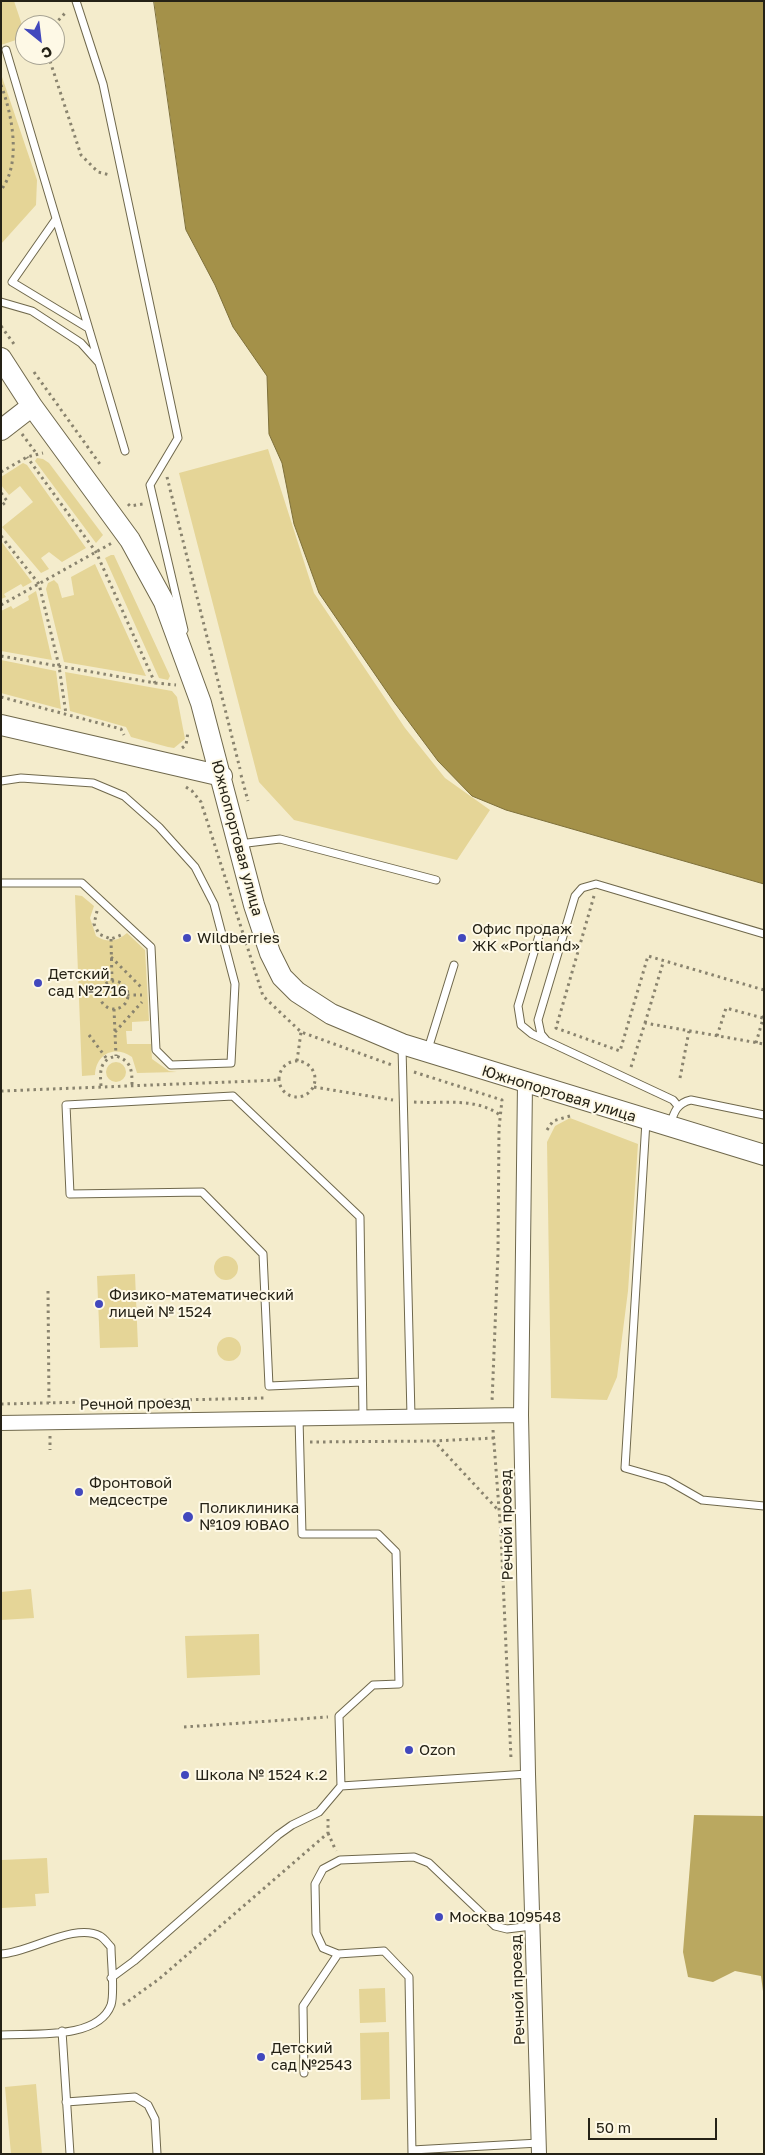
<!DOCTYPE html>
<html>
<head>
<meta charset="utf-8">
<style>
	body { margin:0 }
	#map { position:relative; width:765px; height:2155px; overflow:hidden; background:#f4eccc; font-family:"Golos Text",sans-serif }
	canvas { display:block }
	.frame { position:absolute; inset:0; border:2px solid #252216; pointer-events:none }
	.north { position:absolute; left:15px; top:15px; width:50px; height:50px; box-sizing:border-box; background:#fef9e6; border:1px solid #a7a393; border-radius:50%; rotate:151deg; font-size:14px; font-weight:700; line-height:20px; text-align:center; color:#252216 }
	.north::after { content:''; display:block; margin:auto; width:18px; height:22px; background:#4248bd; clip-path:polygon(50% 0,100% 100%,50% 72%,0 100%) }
	.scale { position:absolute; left:588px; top:2118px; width:129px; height:22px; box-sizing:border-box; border:2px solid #252216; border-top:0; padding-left:6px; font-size:15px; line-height:18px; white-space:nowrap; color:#252216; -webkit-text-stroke:4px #fef9e6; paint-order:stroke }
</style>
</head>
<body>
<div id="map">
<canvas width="765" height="2155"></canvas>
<div class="frame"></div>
<div class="north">С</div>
<div class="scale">50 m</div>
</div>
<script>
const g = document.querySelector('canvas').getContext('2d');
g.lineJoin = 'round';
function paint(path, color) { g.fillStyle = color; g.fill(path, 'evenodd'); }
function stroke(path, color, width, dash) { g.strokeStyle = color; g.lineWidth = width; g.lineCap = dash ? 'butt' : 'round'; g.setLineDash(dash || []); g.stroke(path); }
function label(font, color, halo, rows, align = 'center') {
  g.font = font + ' "Golos Text",sans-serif'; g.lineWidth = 4; g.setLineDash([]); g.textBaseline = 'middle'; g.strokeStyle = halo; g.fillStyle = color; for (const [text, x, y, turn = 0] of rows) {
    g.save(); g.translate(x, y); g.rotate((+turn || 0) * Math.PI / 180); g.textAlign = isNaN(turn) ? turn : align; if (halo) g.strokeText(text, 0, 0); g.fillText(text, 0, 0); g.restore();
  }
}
paint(new Path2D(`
	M1,1h13l11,33v3l-24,8z
	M1,74l36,106 -1,25 -35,39z
	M268,449l46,144 91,135 40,50 45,32 -33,50 -163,-40 -35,-38 -80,-309z
	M37,458l6,1 6,4 54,72 -7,8 -61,-82z
	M23,463l4,2 59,83 -24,14 -13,-10 -8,6 8,11 -8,4 -39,-46 31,-25 -13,-16 -11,9 -8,-10v-8z
	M1,541l31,41 -9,5 -2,-3 -17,10 2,3 -5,2z
	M111,555h3l56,121 -2,4 -9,-2 -54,-120z
	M95,564l51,112 -82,-14 -18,-73 2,-6 6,-3 4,4 4,14 12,-3 -3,-18z
	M36,591l2,8 14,61 -51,-9v-40l10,-5 2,3 16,-9 -1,-4z
	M1,660l55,11 5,38 -60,-16z
	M65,672l107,19 5,6 8,42 -11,9 -6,-1 -37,-10 -5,-10 -56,-16z
	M75,895l7,1 12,10 -4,12 6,18c11,7 21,6 31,-3l18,17 4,71 -17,1v9h-6l1,13h24l1,15 17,12 8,1 -40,1 -5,-16c-17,-12 -36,-4 -37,18l-13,1z
	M106 1072a10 10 0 1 1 20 0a10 10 0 1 1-20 0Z
	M570,1118l68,26 -10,147 -11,86 -10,23 -56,-2 -4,-256 8,-16z
	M214 1268a12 12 0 1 1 24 0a12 12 0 1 1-24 0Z
	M135,1274l3,73 -38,1 -3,-72z
	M217 1349a12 12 0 1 1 24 0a12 12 0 1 1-24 0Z
	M31,1589l3,29 -33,2v-28z
	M259,1634l1,41 -73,3 -2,-42z
	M47,1858l2,35 -14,1 1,12 -34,2 -1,-48z
	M385,1988l1,34 -26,1 -1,-34z
	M389,2032l1,67 -29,1 -1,-67z
	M36,2084l6,70h-31l-6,-67z`), '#e5d597');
paint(new Path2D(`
	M694,1815l70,1v183l-3,-23 -26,-5 -22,11 -25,-5 -5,-25z`), '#baa860');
const water = new Path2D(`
	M154,1h610v883l-258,-74 -34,-14 -34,-35 -44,-59 -75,-109 -25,-69 -12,-61 -13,-29 -2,-58 -34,-49 -18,-42 -29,-55z`);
paint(water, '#a49149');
stroke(water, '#7e703a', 1);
const service = new Path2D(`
	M76,1l27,83 75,354 -28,47 34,145
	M6,50l93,313
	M56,219l-44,63 76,46
	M1,302l31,9 49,32 18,20 26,88
	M1,781l20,-3 72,5 31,13 35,31 36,40 19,37 21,80 -4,79 -60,2 -15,-15 -5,-103 -69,-64h-81
	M239,844l41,-5 156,41
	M541,929l-23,77 3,19 11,9 141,66 5,6
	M546,1040l-5,-6 -3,-14 37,-124 7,-8 14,-4 168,50
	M402,1047l9,369
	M428,1049l26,-84
	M646,1121l-21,347 42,12 35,20 62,6
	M670,1125c4,-13 7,-22 21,-25l73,15
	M362,1382l-93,4 -6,-132 -61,-62 -132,2 -4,-89 167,-9 127,121 3,200
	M299,1418l3,116h76l18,18 3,132 -26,1 -34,31 2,70 187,-12
	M1,1954c28,-1 74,-32 99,-18 4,2 8,8 11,11 0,15 4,46 0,58 -13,35 -78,28 -110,30
	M111,1978l23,-17 144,-126 14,-10 27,-13 22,-26
	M62,2031l8,123
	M304,2073l-1,-67 35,-52
	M66,2102l69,-5 13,8 7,14 2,35
	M412,2150l127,-7
	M412,2154l-3,-177 -25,-26 -46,3 -15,-6 -7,-15 -1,-49 8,-15 17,-9 74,-3 15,6 66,63 12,3 25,-3`);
const minor = new Path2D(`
	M525,1083l-4,332 7,359 11,380
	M1,1423l520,-8`);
const secondary = new Path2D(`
	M1,358l31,48 98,134 34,62 37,101 53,202 16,48 12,24 15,15 34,22 71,30 362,111
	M1,430l31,-24
	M1,725l221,51`);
stroke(service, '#6f684c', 9);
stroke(minor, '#6f684c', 16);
stroke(secondary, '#6f684c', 22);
stroke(new Path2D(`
	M54,25l13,-14
	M48,55l33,100 17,17 12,3
	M1,85c11,29 21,78 0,105
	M1,326l13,18
	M34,372l68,95
	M22,434l14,19
	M1,472l26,-15 16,-4
	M167,477l73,292
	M1,493l6,8 -6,5
	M128,504l2,2 13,-2
	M1,536l38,48 20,82 7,48
	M1,605l111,-62
	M1,656l154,27 -59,-131 -69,-95
	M155,683l21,2
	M1,697l120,32 3,6
	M182,748l4,-3 2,-13
	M241,775l7,26
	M186,787l6,4 9,11 62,194 38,36 91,33
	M594,896l-38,132 64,23 28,-95 116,34
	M97,911l-3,13 5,10 12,5 10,-4
	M111,939l1,43
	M111,957l31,31
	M100 995a14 14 0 1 1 28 0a14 14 0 1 1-28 0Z
	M127,995h15
	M114,1009l2,47
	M645,1023l18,-60
	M115,1032l27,-30
	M89,1035l18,24
	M717,1036l9,-28 37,10
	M756,1043l8,-28
	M279 1079a18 18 0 1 1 36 0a18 18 0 1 1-36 0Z
	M297,1061l4,-29
	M631,1067l14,-44 119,21
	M414,1072l88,28 -3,28 -1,125 -6,149
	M680,1078l9,-47
	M101,1086c-1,-14 -2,-26 15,-30 16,5 16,15 16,29
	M314,1087l79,13
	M1,1091l278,-11
	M414,1102c30,2 61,-5 86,13
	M547,1130l6,-9 17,-5
	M48,1291l1,112
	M1,1404l265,-6
	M493,1430l8,105 10,224
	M50,1436v14
	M494,1438l-60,3 65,70
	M310,1442l124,-1
	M184,1727l144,-10
	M328,1833l8,18
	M123,2005l36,-26 169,-146v-14`), '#89836e', 3, [2.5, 4]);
stroke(service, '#fff', 7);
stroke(minor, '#fff', 14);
stroke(secondary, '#fff', 20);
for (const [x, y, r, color] of [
	[187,938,5,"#4248bd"],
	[462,938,5,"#4248bd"],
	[38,983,5,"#4248bd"],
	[99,1304,5,"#4248bd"],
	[79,1492,5,"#4248bd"],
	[188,1517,6,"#4248bd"],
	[409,1750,5,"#4248bd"],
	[185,1775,5,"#4248bd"],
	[439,1917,5,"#4248bd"],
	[261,2057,5,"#4248bd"]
]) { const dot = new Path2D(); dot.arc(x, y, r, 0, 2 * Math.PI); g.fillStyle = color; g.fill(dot); stroke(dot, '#fef9e6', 2); }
label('15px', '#252216', '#fef9e6', [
	["Южнопортовая улица",237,838,75],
	["Южнопортовая улица",559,1094,17],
	["Речной проезд",135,1404,-1],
	["Речной проезд",507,1525,-91],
	["Речной проезд",518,1990,-92]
]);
label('15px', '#252216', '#fef9e6', [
	["Офис продаж",472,929],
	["ЖК «Portland»",472,946],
	["Wildberries",197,938],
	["Детский",48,974],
	["сад №2716",48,991],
	["Физико-математический",109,1295],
	["лицей № 1524",109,1312],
	["Фронтовой",89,1483],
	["медсестре",89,1500],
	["Поликлиника",199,1508],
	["№109 ЮВАО",199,1525],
	["Ozon",419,1750],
	["Школа № 1524 к.2",195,1775],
	["Москва 109548",449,1917],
	["Детский",271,2048],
	["сад №2543",271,2065]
], 'left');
</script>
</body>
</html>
